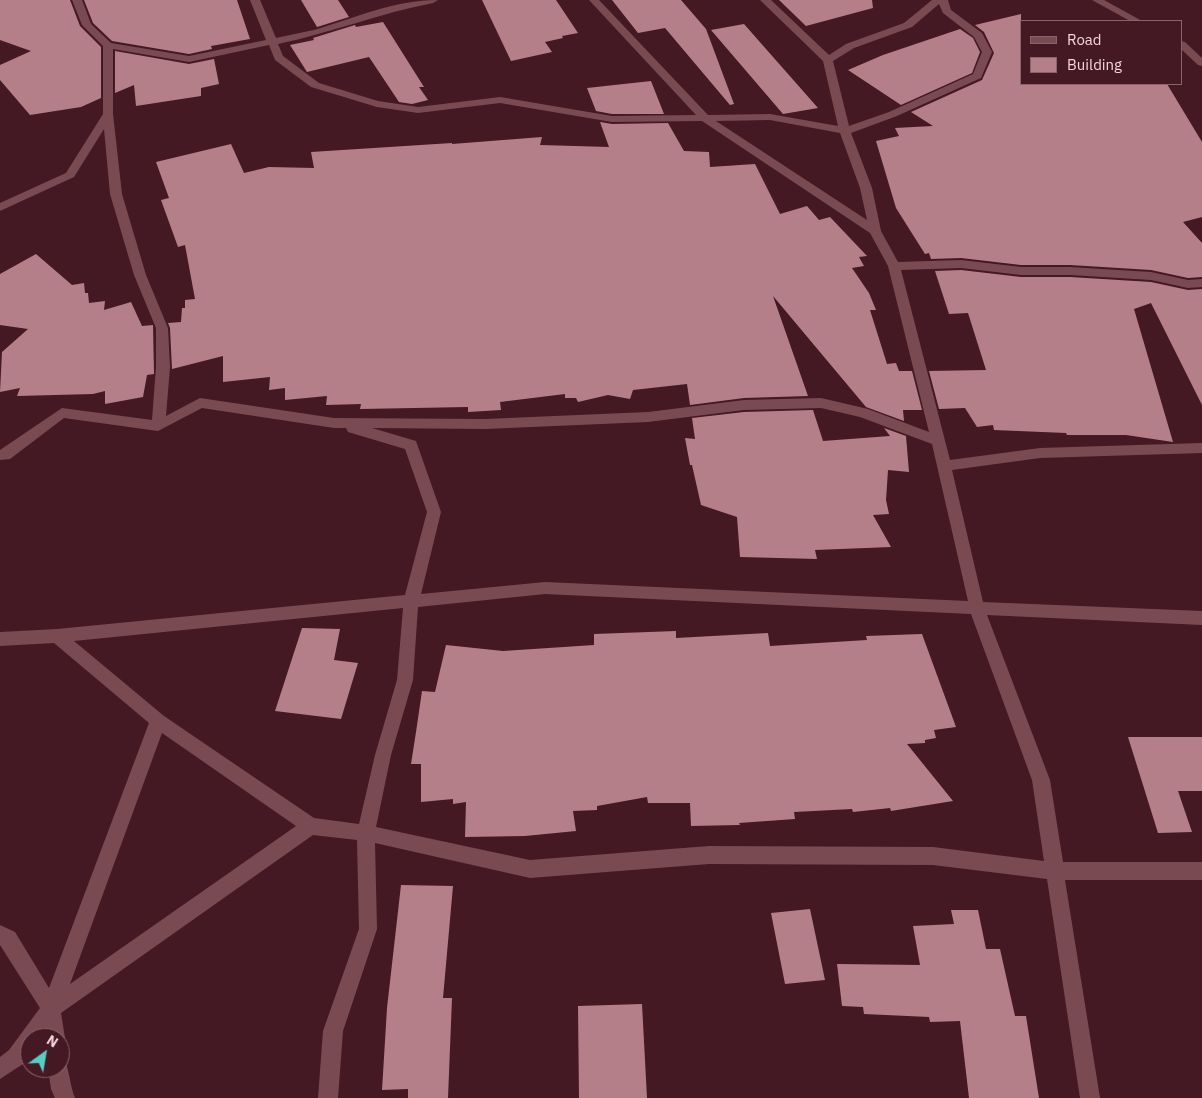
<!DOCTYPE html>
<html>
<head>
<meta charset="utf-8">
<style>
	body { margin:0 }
	#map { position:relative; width:1202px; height:1098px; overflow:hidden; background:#441924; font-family:"IBM Plex Sans",sans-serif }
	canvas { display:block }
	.legend { position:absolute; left:1020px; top:20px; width:162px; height:65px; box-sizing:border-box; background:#441924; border:1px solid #8a646c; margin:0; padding:6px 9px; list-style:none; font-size:15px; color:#f2d4d9 }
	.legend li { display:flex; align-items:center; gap:10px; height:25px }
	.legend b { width:25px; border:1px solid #8a646c }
	.north { position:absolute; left:20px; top:1028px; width:50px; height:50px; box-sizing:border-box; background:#441924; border:1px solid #8a646c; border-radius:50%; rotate:32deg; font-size:14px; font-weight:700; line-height:20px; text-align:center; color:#f2d4d9 }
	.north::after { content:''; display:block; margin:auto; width:18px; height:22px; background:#56cec3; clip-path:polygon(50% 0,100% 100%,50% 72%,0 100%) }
</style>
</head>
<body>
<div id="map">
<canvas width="1202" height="1098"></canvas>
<ul class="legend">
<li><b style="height:6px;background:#7a4a53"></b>Road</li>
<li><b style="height:14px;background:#b57f89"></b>Building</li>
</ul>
<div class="north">N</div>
</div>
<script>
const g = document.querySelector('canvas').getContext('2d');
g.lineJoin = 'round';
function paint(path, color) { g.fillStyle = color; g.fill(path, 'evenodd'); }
paint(new Path2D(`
	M0,0h70l10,26 21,21v51l-20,9 -51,8 -30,-35v-15l31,-14 -31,-11z
	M84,0h153l13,39 -39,7 1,3 -23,5 -77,-13 -19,-18z
	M301,0h37l11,17 -32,10z
	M482,0h74l22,33 -16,3 1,2 -18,4 7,10 -41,9z
	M612,0h69l25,29 28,75 -4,1 -65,-77 -27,5z
	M779,0h93l1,8 -67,18z
	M1021,14v70h146l35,58v75l-19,5 19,21v34l-14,1 -37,-8 -81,-5h-49l-60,-7 -30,1 -2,-6 -4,1 -29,-46 -20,-67 23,-5 -4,-8 38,-2 -22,-14 71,-32 12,-27 -10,-21 -9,-7z
	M383,22l41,65h-5l9,13 -16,4 -13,-2 -30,-45 -62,15 -17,-27 24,-5 -1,-2 42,-13 1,2z
	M744,24l74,84 -35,6 -72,-84z
	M960,29l13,9 7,14 -8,21 -71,32 -53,-35 35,-15z
	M115,51l74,13 25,-5 5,25 -18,4v8l-65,10 -2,-21 -19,8z
	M651,81l13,33h-52l-16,-3 -9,-23z
	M600,122l12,2 56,-1 16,28 25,1 1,15 45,-3 25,50 27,-8 12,14 11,-3 37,39 -8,1 5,9 -12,2 17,25 7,17h-6l17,54 9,-1 3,8h13l10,39h-19l1,11 -38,-14 -93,-111 35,100 -64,2 -54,7 -3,-21 -54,6 -3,9 -22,-4 -30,7 -2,-4h-11v-4l-65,8 1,8 -33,2v-5l-108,2 1,-5 -35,1 1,-9 -42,4v-12l-16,2 1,-13 -47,5v-26l-51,13 -2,-41 -2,-5 13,-1 1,-14h3v-8l10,-1 -10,-54 -7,2 -17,-47 8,-2 -13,-36 75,-18 13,29 25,-6 45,1 -3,-16 141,-9v1l90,-7 -2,8 69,2z
	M36,254l36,31 12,-2 1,10h3l1,10 16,-2 -1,9 27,-8 11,24 11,-1 1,49 -7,1 -4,22 -38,7v-13l-12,3 -76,2 3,-8 -20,4 2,-40 26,-23 -28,-4v-51z
	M961,270l60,7h49l81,5 37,8 14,-1v116l-51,-102 -17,6 39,133 -47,-7h-59l-1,-2 -72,-3 -1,-5 -16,2 -12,-19 -26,1 -10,-38 57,-1 -18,-57 -19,1 -14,-43z
	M813,410l10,31 67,-5 -6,-8 22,8 3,36 -21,-2 -2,30 3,14 -16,1 18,32 -76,3 2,9 -77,-2 -3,-40 -36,-12 -9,-40h-2l-5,-27 10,1 -3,-21 52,-6z
	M302,628l38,1 -6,31 24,3 -17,56 -66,-8z
	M676,631v7l92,-5 2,13 97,-6 -1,-4 56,-2 34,93 -22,3 2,8 -11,2v3l-18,1 46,57 -62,10 -1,-3 -37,4 -1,-3 -58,3 1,7 -56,4 1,2 -49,1 -1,-23h-42l-1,-6 -50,9v4l-24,1 3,20 -51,5 -60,1 1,-35 -13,2v-5l-32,3v-38h-10l5,-32 6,-41 13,1 11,-47 57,6 91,-6v-11z
	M1128,737h74v54h-24l14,41 -34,1z
	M401,885l52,1 -10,112h9l-4,100h-40v-9l-26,1 5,-82z
	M810,909l15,71 -40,4 -14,-71z
	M951,910h27l8,39h14l15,67h11l13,82h-70l-9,-77 -30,1 -1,-5 -65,-3 -1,-7 -21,-1 -5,-42 83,1 -7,-39 41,-2z
	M642,1004l5,94h-68l-1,-92z`), '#b57f89');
paint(new Path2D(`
	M72,0h10l9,24 20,19 78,13 77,-16 -16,-40h10l16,38c12,-3 25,-5 38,-8 41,-12 80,-30 124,-30l-5,3c-53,10 -102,30 -155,41l5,12 36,27 59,18 40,6 82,-10 112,19 84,-1 -107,-115h10l109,115 62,-1 68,12 -15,-65 -63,-61h11l58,55 17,-11 58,-21 28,-23h16l3,10 31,23 10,19 -11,26 -84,38 -46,17 21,55 9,43 17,31 63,-2 60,7h49l81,5 37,8 14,-1v8l-14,1 -37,-8 -81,-5h-49l-60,-7 -60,2 49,190 90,-12 162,-5v10l-162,5 -88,12 31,132 219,9v14l-215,-10 63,165 13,82h139v18h-137l35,218h-20l-33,-219 -114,-14 -224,-1 -179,14 -155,-35 2,86 -34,102 -5,67h-20l5,-67 36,-102 -2,-89 -44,-5 -252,178 4,25 -3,7 -2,1v-8h-15v-4l-3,4h-12v16l-7,10 -23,15v-22l9,-7 31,-42 -40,-63v-20l15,7 34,56 100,-265 -95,-80 -54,3v-14l57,-3 348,-34 22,-83 -22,-63 -57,-17 -2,-4h-12l-132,-20 -44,23 -94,-13 -54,41 -10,1v-10l62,-42 90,12 4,-53v-39l-22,-53 -24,-81 -6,-65 -30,48 -74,34v-8l66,-30 37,-59v-68l-21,-21zM939,4l4,9 31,24 8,15 -9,22 -84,38 -40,14 -16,-65 21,-13 58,-21zM269,45l6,15 36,27 66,20 41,6 82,-10 112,19 90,-1 168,112 18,33 41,166 -61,-23 -47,-11 -77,2 -96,12 -163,7 -151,-1 -134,-20 -34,18 4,-49 -2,-39 -22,-53 -24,-81 -9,-80v-65l76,13zM770,120l70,13 20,55 7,32 -151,-99zM821,408l39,9 72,27 36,157 -423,-19 -124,12 20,-82 -25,-71 -44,-13 113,1 163,-7 96,-12zM545,594l426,20 61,166 12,81 -111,-14 -224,-1 -179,14 -154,-33 15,-72 22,-75 5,-73zM403,608l-6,72 -22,75 -16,69 -45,-6 -150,-102 -90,-75zM162,733l134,93 -226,158z
	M1092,0h12l38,21h-12z
	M1181,41l4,1 17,16v8l-4,-1 -17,-16z
	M60,1059l5,2c5,12 5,25 10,37h-20l-4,-9 -3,-21h12z`), '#7a4a53');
</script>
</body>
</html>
